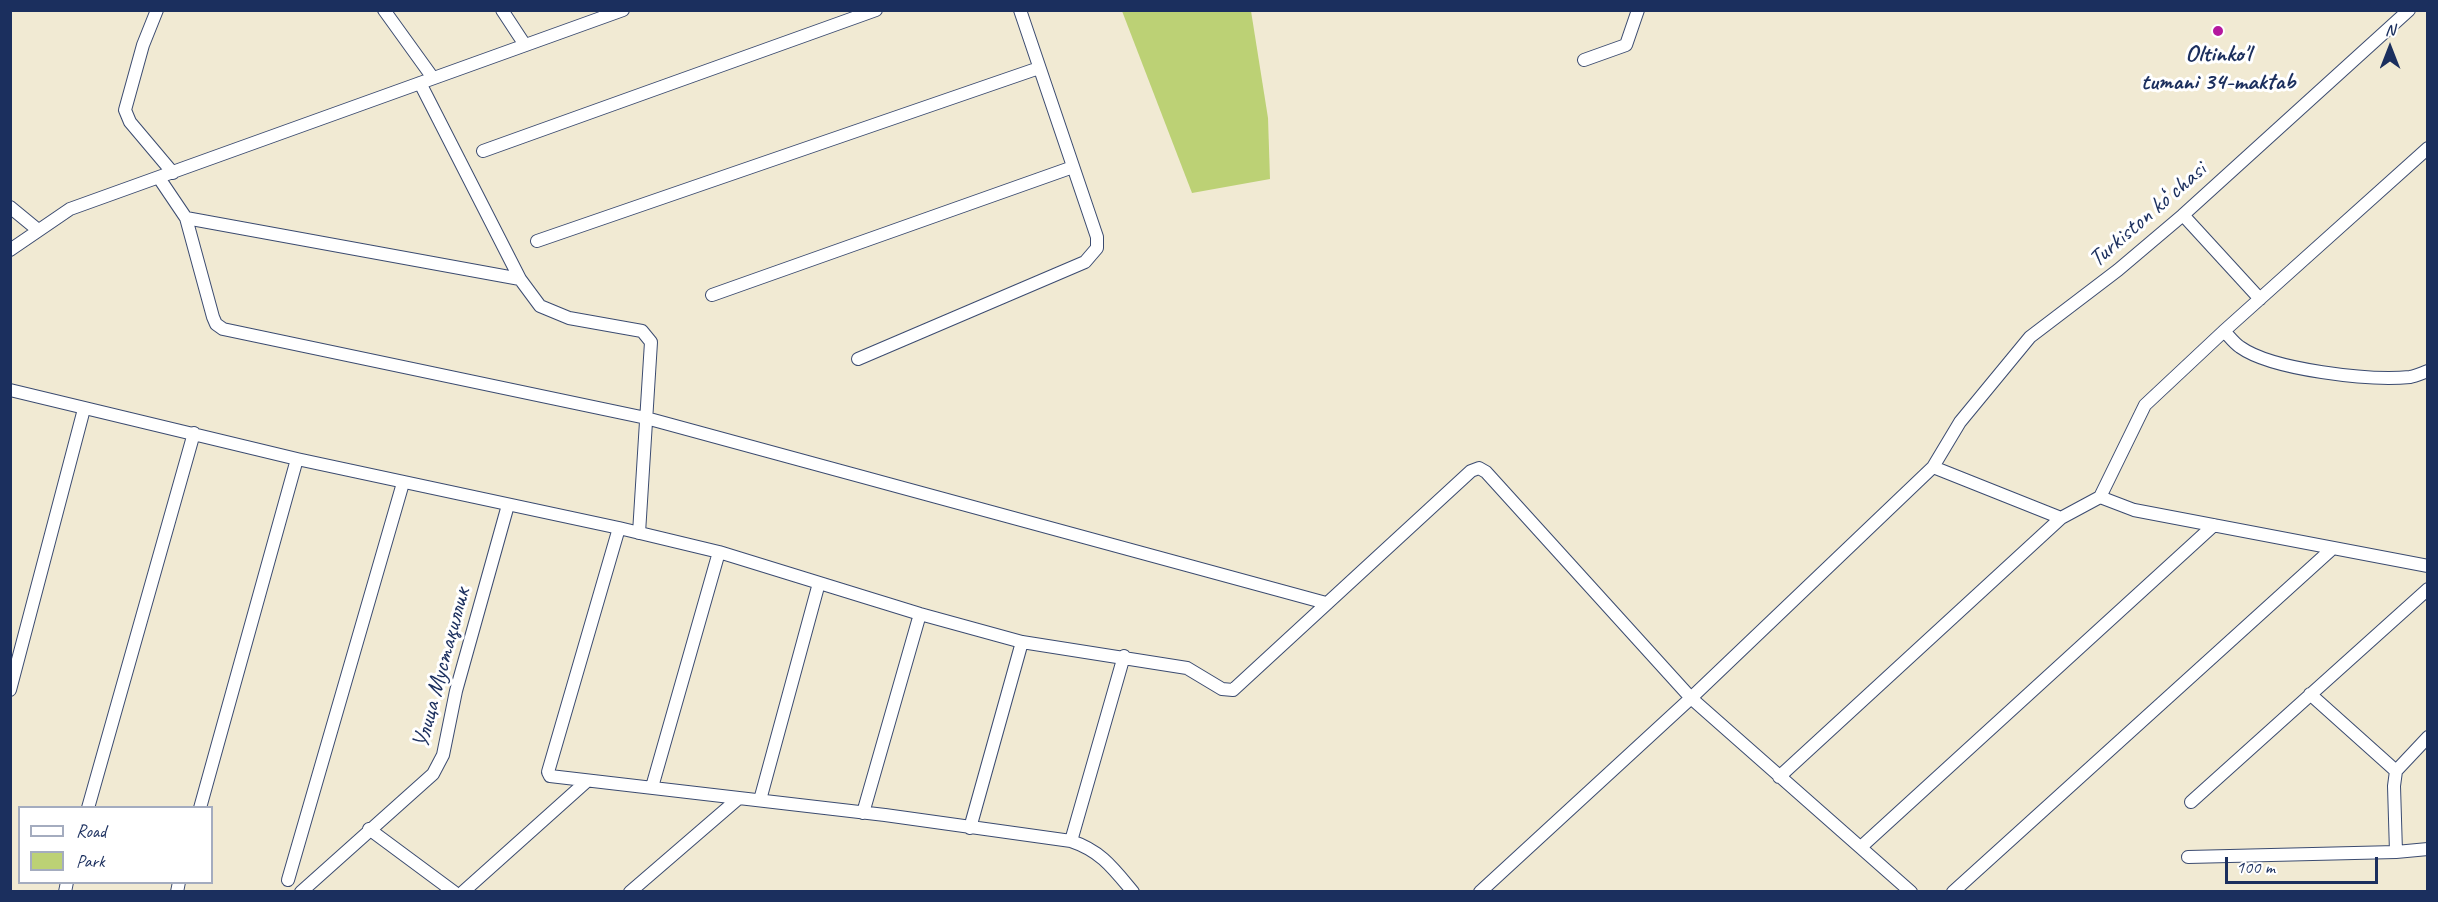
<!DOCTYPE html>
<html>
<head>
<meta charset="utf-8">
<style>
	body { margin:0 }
	#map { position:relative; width:2438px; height:902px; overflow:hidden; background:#f1ead3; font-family:Caveat,sans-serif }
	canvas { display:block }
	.frame { position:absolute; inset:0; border:12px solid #1b2f5e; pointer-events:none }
	.legend { position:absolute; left:18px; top:806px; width:195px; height:78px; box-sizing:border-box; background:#fff; border:2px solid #a4acbf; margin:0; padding:8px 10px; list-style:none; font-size:18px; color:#1b2f5e }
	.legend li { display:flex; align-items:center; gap:12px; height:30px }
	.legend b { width:30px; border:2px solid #a4acbf }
	.north { position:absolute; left:2360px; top:18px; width:60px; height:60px; -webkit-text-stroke:4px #fff; paint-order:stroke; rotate:0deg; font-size:16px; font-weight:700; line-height:24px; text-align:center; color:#1b2f5e }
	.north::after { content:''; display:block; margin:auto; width:21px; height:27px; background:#1b2f5e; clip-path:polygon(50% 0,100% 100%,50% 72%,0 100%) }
	.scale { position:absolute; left:2225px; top:857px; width:153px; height:27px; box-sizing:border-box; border:3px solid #1b2f5e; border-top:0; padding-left:8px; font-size:18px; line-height:21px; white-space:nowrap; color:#1b2f5e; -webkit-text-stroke:4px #fff; paint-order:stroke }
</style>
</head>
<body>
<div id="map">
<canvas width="2438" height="902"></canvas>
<div class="frame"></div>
<ul class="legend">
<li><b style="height:8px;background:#fff"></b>Road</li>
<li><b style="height:16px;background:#bcd175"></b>Park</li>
</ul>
<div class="north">N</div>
<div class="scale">100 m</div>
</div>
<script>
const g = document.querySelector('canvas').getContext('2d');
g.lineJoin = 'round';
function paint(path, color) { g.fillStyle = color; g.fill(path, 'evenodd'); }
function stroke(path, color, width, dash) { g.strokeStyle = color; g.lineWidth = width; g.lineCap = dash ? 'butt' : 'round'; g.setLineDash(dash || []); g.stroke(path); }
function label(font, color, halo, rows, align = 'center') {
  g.font = font + ' Caveat,sans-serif'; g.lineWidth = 6; g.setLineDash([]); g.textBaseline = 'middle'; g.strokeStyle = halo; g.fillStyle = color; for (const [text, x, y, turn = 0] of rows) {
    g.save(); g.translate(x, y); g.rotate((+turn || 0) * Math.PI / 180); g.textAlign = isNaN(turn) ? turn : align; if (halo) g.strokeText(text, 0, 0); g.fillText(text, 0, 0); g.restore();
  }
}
paint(new Path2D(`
	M1122,11h129l17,107 2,61 -78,14z`), '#bcd175');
const minor = new Path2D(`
	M157,10l-14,35 -18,65 5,12 43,51
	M384,10l49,68
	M502,10l23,35
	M1584,60l42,-15 12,-35
	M420,83l100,196 20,27 29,12 73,13 9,11 -12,191
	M483,151l393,-141
	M159,178l27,40 27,99 3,7 7,5 423,89 680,185
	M10,207l28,23
	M2183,215l77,84
	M186,218l334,61
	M537,241l502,-173
	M10,250l60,-41 553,-199
	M712,295l361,-128
	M2224,331c5,5 10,12 16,16 32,23 130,34 170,30 6,-1 12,-4 18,-6
	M858,359l227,-97 12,-14v-11l-77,-227
	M10,390l287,69 322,69 100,24 201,62 102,28 165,26 35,21 11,1 238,-219 8,-3 7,4 205,226 220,194
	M1933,467l128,51 39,-21 34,13 294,56
	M2100,497l45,-92 79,-74 204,-183
	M619,528l-71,244 2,4 335,39 186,26c30,10 42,27 62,51
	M10,690l74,-281
	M2310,694l86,77
	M1779,777l282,-259
	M652,787l67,-235
	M760,800l59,-217
	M2191,802l237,-213
	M88,808l106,-375
	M200,808l97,-349
	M863,813l57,-199
	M970,828l52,-186
	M369,829l85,63
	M1071,841l53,-185
	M1861,847l353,-322
	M2396,852l-2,-66 2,-15 32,-34
	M2188,857l208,-5 32,-3
	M288,880l115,-397
	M65,892l2,-10
	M177,892l2,-10
	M301,892l132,-118 10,-19 13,-64 52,-186
	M463,892l124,-111
	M630,892l109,-94
	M1480,892l211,-194 242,-231 27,-45 70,-85 88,-67 65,-55 226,-205
	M1953,892l380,-344`);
stroke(minor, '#3b4b70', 14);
stroke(minor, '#fff', 12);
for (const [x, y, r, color] of [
	[2218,31,6,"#b5179e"]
]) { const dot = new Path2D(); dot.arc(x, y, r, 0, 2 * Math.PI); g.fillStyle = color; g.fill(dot); stroke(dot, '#fff', 2); }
label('bold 24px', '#1b2f5e', '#fff', [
	["Oltinko'l",2218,55],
	["tumani 34-maktab",2218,83]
]);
label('24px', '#1b2f5e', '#fff', [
	["Turkiston koʻchasi",2148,215,-41],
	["Улица Мустақиллик",442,668,-75]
]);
</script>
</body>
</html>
